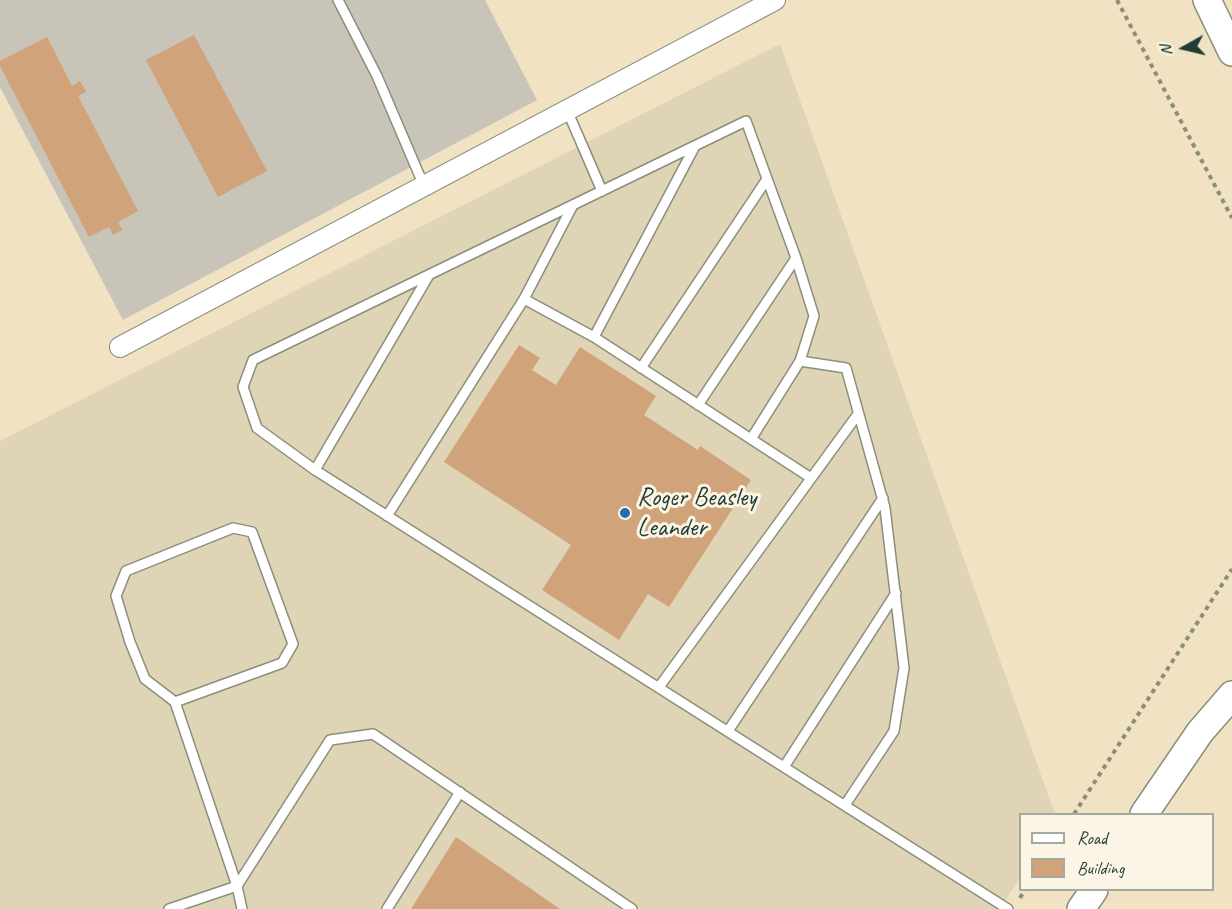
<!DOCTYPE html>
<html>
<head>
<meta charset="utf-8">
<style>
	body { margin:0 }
	#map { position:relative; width:1232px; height:909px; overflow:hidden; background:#f2e2c4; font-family:Caveat,sans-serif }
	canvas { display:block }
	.legend { position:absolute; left:1019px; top:813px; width:195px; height:78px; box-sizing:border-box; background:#fcf5e5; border:2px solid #a4ab9e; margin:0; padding:8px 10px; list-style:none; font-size:18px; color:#1f3d34 }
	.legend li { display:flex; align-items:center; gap:12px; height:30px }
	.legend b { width:30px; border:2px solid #a4ab9e }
	.north { position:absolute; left:1154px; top:18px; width:60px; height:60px; -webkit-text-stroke:4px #fcf5e5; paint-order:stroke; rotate:262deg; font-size:16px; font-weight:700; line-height:24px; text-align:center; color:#1f3d34 }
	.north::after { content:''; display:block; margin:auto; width:21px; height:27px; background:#1f3d34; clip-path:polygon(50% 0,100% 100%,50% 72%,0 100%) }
</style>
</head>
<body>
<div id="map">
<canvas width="1232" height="909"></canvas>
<ul class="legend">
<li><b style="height:8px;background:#fff"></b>Road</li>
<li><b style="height:16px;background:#d1a37a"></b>Building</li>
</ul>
<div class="north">N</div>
</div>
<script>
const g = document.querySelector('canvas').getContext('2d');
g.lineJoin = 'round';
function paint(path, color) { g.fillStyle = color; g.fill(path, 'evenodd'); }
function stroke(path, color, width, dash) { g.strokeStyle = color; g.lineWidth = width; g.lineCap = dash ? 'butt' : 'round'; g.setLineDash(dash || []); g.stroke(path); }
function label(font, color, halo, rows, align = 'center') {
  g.font = font + ' Caveat,sans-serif'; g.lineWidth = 6; g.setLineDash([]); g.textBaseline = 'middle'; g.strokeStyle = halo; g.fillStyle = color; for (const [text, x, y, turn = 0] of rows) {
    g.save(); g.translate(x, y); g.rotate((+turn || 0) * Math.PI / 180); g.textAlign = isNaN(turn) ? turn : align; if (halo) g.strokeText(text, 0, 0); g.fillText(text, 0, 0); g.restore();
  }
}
paint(new Path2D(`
	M780,44l275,770h-35v63l-20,32h-1000v-468z`), '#dfd4b5');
paint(new Path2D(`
	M0,0h485l52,100 -414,220 -123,-233z`), '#c8c4b8');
paint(new Path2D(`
	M194,35l73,136 -49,26 -72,-137z
	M47,37l25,49 8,-5 6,11 -8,4 60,115 -20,11 4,8 -9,5 -4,-8 -20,10 -89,-171v-5z
	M519,345l21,13 -8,12 24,15 24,-38 76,49 -12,19 54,35 2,-4 51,34 -82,127 -21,-13 -29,46 -77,-50 29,-45 -127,-83z
	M456,837l104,72h-149z`), '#d1a37a');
const lane = new Path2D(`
	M338,0l39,76 47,110
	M567,110l35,81
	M573,205l-49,94 70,38 217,141
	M594,337l101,-191
	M800,361l46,7 39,140 19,160 -10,63 -49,74
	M641,368l126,-189
	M698,405l98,-147
	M751,439l49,-78 14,-45 -18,-58 -50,-137 -493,239 -10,27 14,41 58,42 693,439
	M315,470l114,-195
	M387,516l137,-217
	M659,687l199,-273
	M175,702l107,-39 11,-19 -41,-112 -19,-4 -107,43 -10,25 14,46 15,37 30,23 62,184 5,23
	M728,731l155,-233
	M784,767l112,-174
	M169,909l68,-23 93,-146 43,-6 259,175
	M387,909l73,-117`);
const street = new Path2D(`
	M120,347l655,-347`);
const secondary = new Path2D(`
	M1207,0l25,52
	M1144,814l56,-82 32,-37
	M1081,909l13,-19`);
stroke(lane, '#88907c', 12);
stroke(street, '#88907c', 22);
stroke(secondary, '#88907c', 30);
stroke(new Path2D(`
	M1117,0l115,218
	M1074,814l158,-245
	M1020,898l5,-8`), '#88907c', 4, [4.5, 4.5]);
stroke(lane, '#fff', 9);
stroke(street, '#fff', 20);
stroke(secondary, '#fff', 27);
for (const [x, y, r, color] of [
	[625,513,6,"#1f6fb2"]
]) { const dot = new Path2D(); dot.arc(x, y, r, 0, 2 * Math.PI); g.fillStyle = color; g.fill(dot); stroke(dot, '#fcf5e5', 2); }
label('26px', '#1f3d34', '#fcf5e5', [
	["Roger Beasley",637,498],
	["Leander",637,528]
], 'left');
</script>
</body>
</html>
